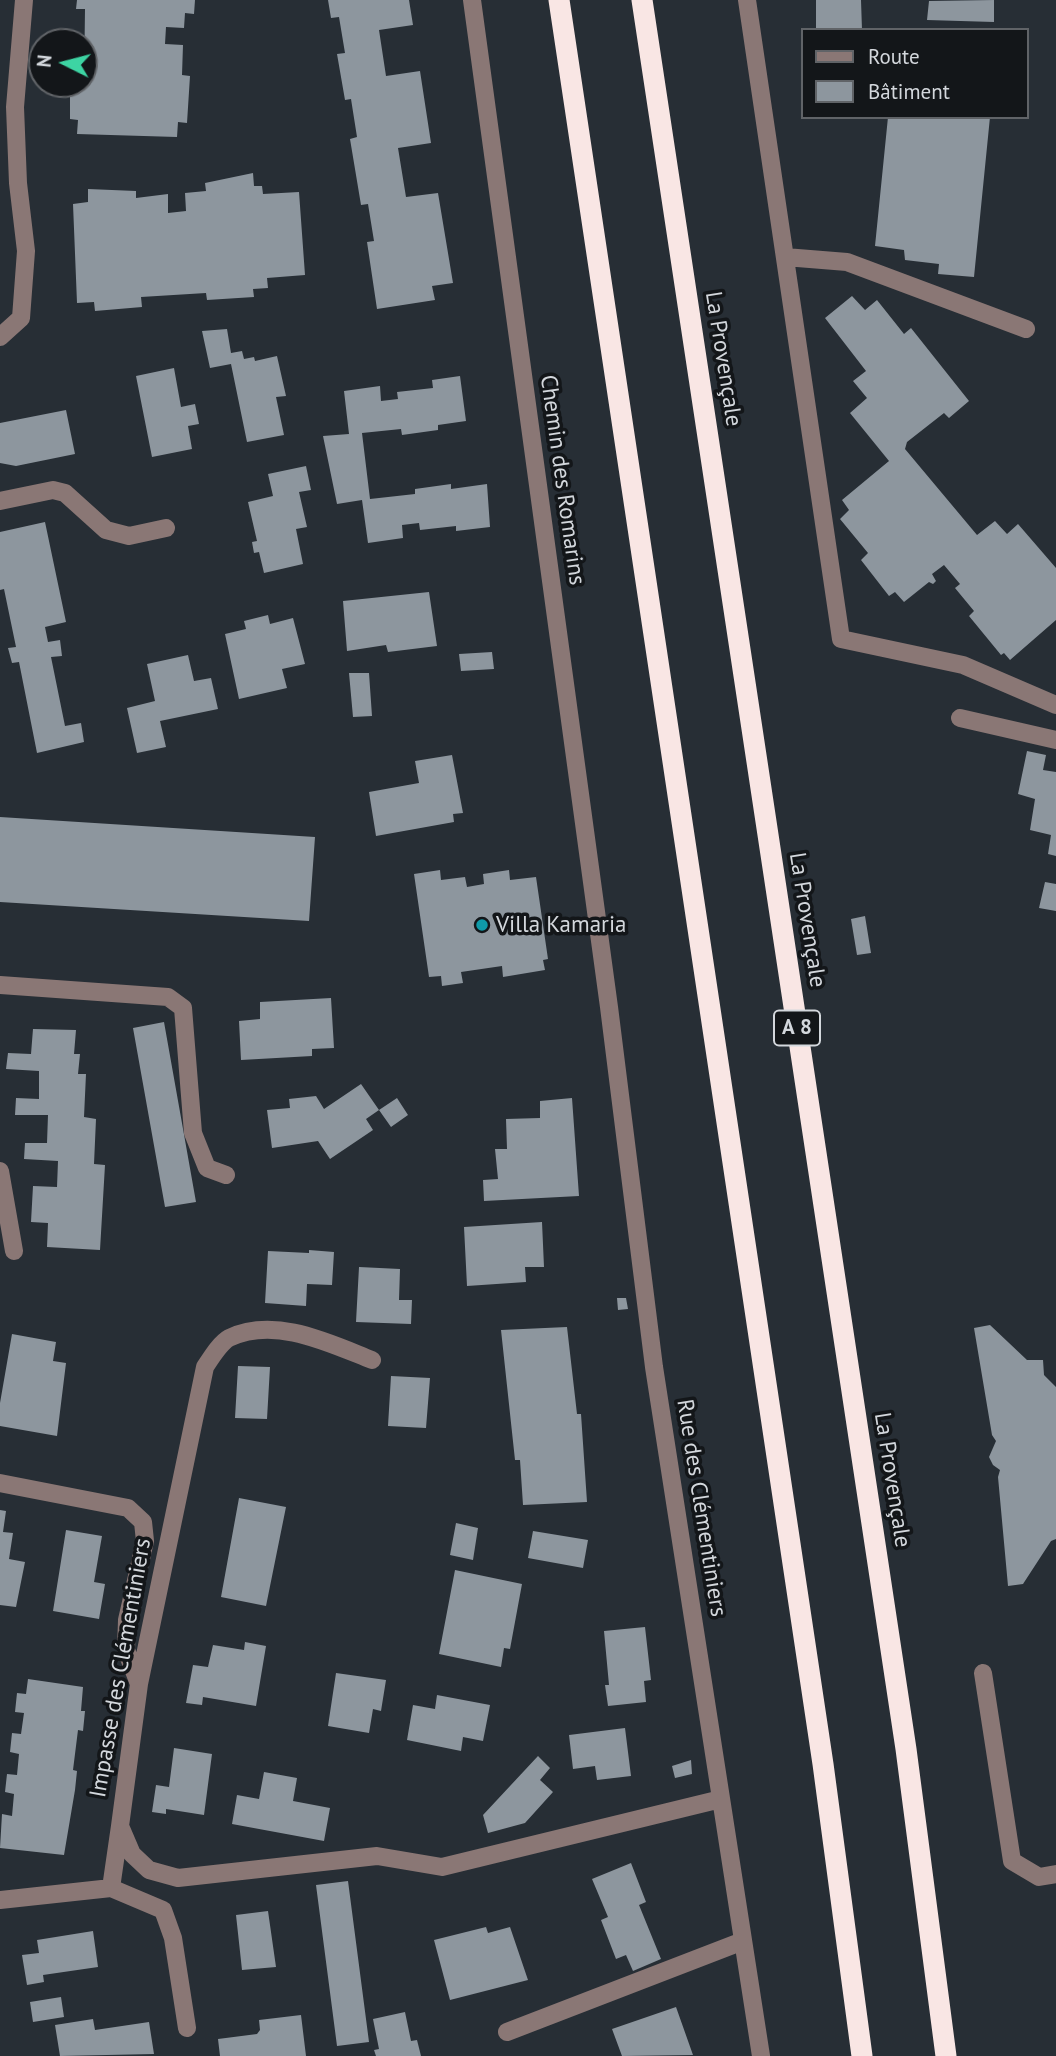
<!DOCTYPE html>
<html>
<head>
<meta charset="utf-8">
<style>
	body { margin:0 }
	#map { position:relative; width:1056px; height:2056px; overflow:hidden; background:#272e35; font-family:"PT Sans",sans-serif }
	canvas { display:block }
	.legend { position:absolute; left:801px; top:28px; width:228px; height:91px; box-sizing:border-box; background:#131619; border:2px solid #606367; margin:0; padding:9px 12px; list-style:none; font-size:21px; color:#d3d7dc }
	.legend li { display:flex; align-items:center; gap:14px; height:35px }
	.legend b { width:35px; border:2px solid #606367 }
	.north { position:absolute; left:28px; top:28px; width:70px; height:70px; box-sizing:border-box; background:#131619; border:2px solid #606367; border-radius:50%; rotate:276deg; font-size:19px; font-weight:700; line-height:28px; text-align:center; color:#d3d7dc }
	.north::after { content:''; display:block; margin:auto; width:24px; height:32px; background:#3dd4a3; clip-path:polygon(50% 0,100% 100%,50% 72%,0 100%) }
</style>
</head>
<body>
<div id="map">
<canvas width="1056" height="2056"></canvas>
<ul class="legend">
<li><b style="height:9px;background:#8a7775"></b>Route</li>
<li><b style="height:19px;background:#8d969e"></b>Bâtiment</li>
</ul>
<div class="north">N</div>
</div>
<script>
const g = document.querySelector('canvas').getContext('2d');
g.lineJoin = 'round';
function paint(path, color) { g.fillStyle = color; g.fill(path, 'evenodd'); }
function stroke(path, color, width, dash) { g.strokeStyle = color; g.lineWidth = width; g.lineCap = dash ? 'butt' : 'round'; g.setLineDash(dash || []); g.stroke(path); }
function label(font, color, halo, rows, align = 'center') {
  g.font = font + ' "PT Sans",sans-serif'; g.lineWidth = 7; g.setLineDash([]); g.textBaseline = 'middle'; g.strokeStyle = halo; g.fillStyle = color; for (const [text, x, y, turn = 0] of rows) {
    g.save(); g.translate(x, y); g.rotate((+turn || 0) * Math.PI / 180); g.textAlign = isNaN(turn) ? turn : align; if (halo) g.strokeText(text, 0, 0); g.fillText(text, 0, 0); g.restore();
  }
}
paint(new Path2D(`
	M77,0h118l-1,14 -9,-1 -1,15 -18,-1 -1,17 18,1 -1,30 8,1 -3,47 -9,-1 -1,15 -100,-3 1,-14 -8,-1v-35h14l1,-75h-9z
	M328,0h81l4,25 -34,5 7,46 34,-5 11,72 -33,5 8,49 32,-4 15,90 -21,3 3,14 -58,9 -10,-67 7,-1 -6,-37 -7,1 -11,-66 7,-2 -6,-38 -6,1 -8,-46 8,-1 -6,-36 -8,1z
	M816,0h45l1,30h-46z
	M994,0v22l-67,-2 2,-19z
	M888,117h102l-16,160 -36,-3 1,-10 -34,-4 -1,-10 -29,-4z
	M253,173l1,13h8l1,8 36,-2 6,83 -38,3 1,10 -15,1 1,8 -47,3 -1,-7 -65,4 1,10 -47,4 -1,-9 -17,1 -4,-99 15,-2v-13l48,2v7l32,-4v19l18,-2 -1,-18 21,-2 -1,-8z
	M852,296l13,14 12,-10 27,34 7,-6 58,73 -20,17 -5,-5 -37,29 -2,7 72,86 18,-14 12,13 11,-10 38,44v52l-46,40 -6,-7 -3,2 -32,-39 5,-5 -19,-23 5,-4 -16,-19 -12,9 4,7 -3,3 -4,-2 -25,20 -9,-10 -6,4 -28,-36 7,-7 -28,-34 9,-9 -7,-10 47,-39 -39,-48 17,-15 -14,-17 13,-10 -41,-53z
	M227,329l4,24 11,-2 2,8 10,-2 1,4 22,-5 9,40 -10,1 8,38 -37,7 -16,-78 -21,4 -8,-37z
	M174,368l7,39 14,-3 4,20 -11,2 4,23 -40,8 -16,-81z
	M460,376l6,45 -28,4v5l-36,5 -1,-6 -39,4 8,66 45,-5v-5l36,-5v5l36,-5 3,43 -34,4v-5l-36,4 -1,-7 -17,2 1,13 -35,5 -6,-43 -25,4 -14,-68 26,-2 -5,-43 36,-5 1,15 17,-2 -1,-7 36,-4 -1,-8z
	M66,410l9,44 -59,12 -16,-3v-40z
	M306,466l5,24 -12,2 8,35 -11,2 7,35 -39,9 -5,-21 -5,1 -2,-11 5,-1 -9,-39 25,-6 -5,-22z
	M45,522l21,100 -21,5 3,15 12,-2 2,16 -11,1 14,69 16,-3 3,19 -47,11 -18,-91 -7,1 -4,-15 8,-1 -12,-58 -4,1v-58z
	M429,592l8,54 -49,6 -2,-7 -39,6 -4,-50z
	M268,615l2,9 23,-6 12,46 -23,5 5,19 -48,11 -14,-65 21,-5 -2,-8z
	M492,652l2,17 -33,2 -2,-17z
	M188,655l6,26 17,-3 7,31 -58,12 6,26 -29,6 -10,-45 28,-7 -8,-37z
	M349,673h20l3,43 -19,1z
	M1027,751l19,4 -3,15 13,2v84l-8,-2 3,-19 -21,-5 5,-31 -17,-5z
	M452,755l11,58 -10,1 1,8 -78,14 -7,-44 50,-9 -4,-22z
	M0,817l315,20 -6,84 -309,-19z
	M440,870l1,10 24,-3 2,10 17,-3 -1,-10 26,-4 1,10 26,-3 12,82 -5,1 2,10 -42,7 -1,-11 -41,6 2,11 -21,3 -1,-10 -12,1 -15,-103z
	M1045,882l11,2v27l-17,-3z
	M865,916l6,37 -14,2 -6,-36z
	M331,998l3,50 -22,1v7l-71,4 -2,-39 21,-2v-17z
	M164,1022l32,180 -31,5 -32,-179z
	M33,1029l43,1 -2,24h6l-2,20h8l-2,43 12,2 -2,45 11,1 -5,85 -53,-3 1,-24 -17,-1 2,-36 24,1 1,-26 -34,-2 1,-16h22l1,-28h-33l1,-17 23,1v-28l-33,-2 2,-16 23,1z
	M361,1084l18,26 18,-12 11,17 -17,12 -12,-17 -13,9 7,11 -43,29 -12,-18 -46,7 -5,-38 23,-2 -1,-9 27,-3 8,13z
	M572,1098l7,98 -95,5 -1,-21 15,-1 -3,-30h12l-1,-30 34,-1v-17z
	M542,1222l2,45h-19l1,15 -59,4 -3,-59z
	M309,1250l25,2 -2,33 -25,-1 -1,22 -41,-3 3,-52 41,2z
	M359,1267l41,2 -1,31h13l-1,24 -55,-2z
	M617,1298h9l2,11 -10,1z
	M990,1325l37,35h16l1,15 12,12v152l-5,2 -28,43 -15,2 -10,-109 2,-7 -7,-5 -4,-8 7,-16 -4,-6 -18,-107z
	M567,1327l10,87h4l6,88 -64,3 -3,-45h-5l-14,-130z
	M12,1334l44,8 -3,19 13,2 -9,73 -57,-10v-23z
	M238,1366l32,1 -3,52 -32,-1z
	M391,1376l39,2 -4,50 -38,-2z
	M239,1498l47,9 -20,99 -45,-9z
	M0,1510l6,1 -3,21 10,1 -4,26 16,3 -9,45 -16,-2z
	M456,1523l22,5 -5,32 -23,-5z
	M66,1530l36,6 -8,46 11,2 -6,35 -46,-8z
	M533,1531l55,9 -5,28 -55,-10z
	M455,1570l67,14 -12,65 -6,-1 -3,19 -62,-13z
	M645,1627l6,53 -7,1 2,21 -38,4 -3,-21h4l-5,-54z
	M245,1642l21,4 -10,60 -53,-9 -1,8 -16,-2 7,-38 15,2 5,-22 31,5z
	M336,1673l50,7 -5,31 -8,-2 -4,24 -41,-7z
	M28,1679l55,8 -2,24h4l-2,20 -5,-1 -5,40 4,1 -2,19 -11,65 -64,-7 2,-34 10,2 2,-22 -9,-2 2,-18 10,1 2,-21 -9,-2 2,-19 9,1 3,-21 -9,-1 2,-19 9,1z
	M437,1695l53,10 -7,36 -20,-4 -2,14 -54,-11 6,-35 22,4z
	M625,1728l6,48 -34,4 -2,-14 -22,3 -4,-34z
	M174,1748l38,6 -8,61 -38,-6v5l-14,-2 4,-27 13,2z
	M538,1756l12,12 -10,12 13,12 -28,31 -37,10 -5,-18z
	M691,1760l1,14 -17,4 -3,-12z
	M264,1772l33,6 -4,23 37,7 -6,33 -92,-17 5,-29 22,4z
	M631,1863l15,39 -7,3 22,54 -28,12 -7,-16 -10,4 -15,-39 7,-3 -16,-38z
	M348,1881l21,161 -32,4 -21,-161z
	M268,1911l8,56 -34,3 -6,-55z
	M486,1927l2,6 22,-6 18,53 -78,20 -16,-60z
	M93,1931l5,36 -55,8 1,7 -17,3 -5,-30 17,-2 -2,-13z
	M61,1997l3,20 -31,5 -3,-20z
	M676,2007l17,48 -71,1 -10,-27z
	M405,2012l6,29 6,-1 4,16h-45l-2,-6 5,-1 -6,-30z
	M301,2015l5,41h-86l-2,-17 39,-5 3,-4 -1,-10z
	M93,2019l2,11 54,-8 5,32 -94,2 -5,-31z`), '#8d969e');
stroke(new Path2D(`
	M472,0l137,1007 45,360 107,689
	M747,0l94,639 122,26 93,40
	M785,257l62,5 179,67
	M0,337l21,-19 5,-67 -8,-68 -3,-76 9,-107
	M0,501l53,-11 12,3 41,37 23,6 37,-8
	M960,718l96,22
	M0,985l168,12 15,11 10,125 14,35 19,7
	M0,1171l14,80
	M372,1360c-43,-17 -97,-44 -143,-22 -9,5 -18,20 -24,29l-66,317 -19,142 12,28 17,16 29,8 199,-22 65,11 279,-68
	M0,1483l128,25 15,14 2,19 -18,79 -1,30 13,34
	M983,1673l29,188 27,16 17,-3
	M111,1888l9,-62
	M0,1900l111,-12 52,22 10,28 14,90
	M507,2032l236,-91`), '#8a7775', 18);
stroke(new Path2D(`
	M559,0l264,1764 39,292
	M642,0l264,1749 40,307`), '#f9e6e4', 21);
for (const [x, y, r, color] of [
	[482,925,7,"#0f9aa8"]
]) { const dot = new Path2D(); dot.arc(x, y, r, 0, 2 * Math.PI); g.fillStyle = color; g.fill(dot); stroke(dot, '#131619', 2.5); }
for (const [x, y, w] of [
	[797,1028,46]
]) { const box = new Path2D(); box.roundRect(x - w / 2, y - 17.5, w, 35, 5); g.fillStyle = '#131619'; g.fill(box); stroke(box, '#d3d7dc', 2); }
label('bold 21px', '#d3d7dc', null, [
	["A 8",797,1028]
]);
label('23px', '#d3d7dc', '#131619', [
	["La Provençale",723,359,81],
	["Chemin des Romarins",562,480,82],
	["La Provençale",807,920,81],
	["La Provençale",892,1480,81],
	["Rue des Clémentiniers",701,1508,81],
	["Impasse des Clémentiniers",121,1668,-80]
]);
label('23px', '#d3d7dc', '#131619', [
	["Villa Kamaria",496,925]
], 'left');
</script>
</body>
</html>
